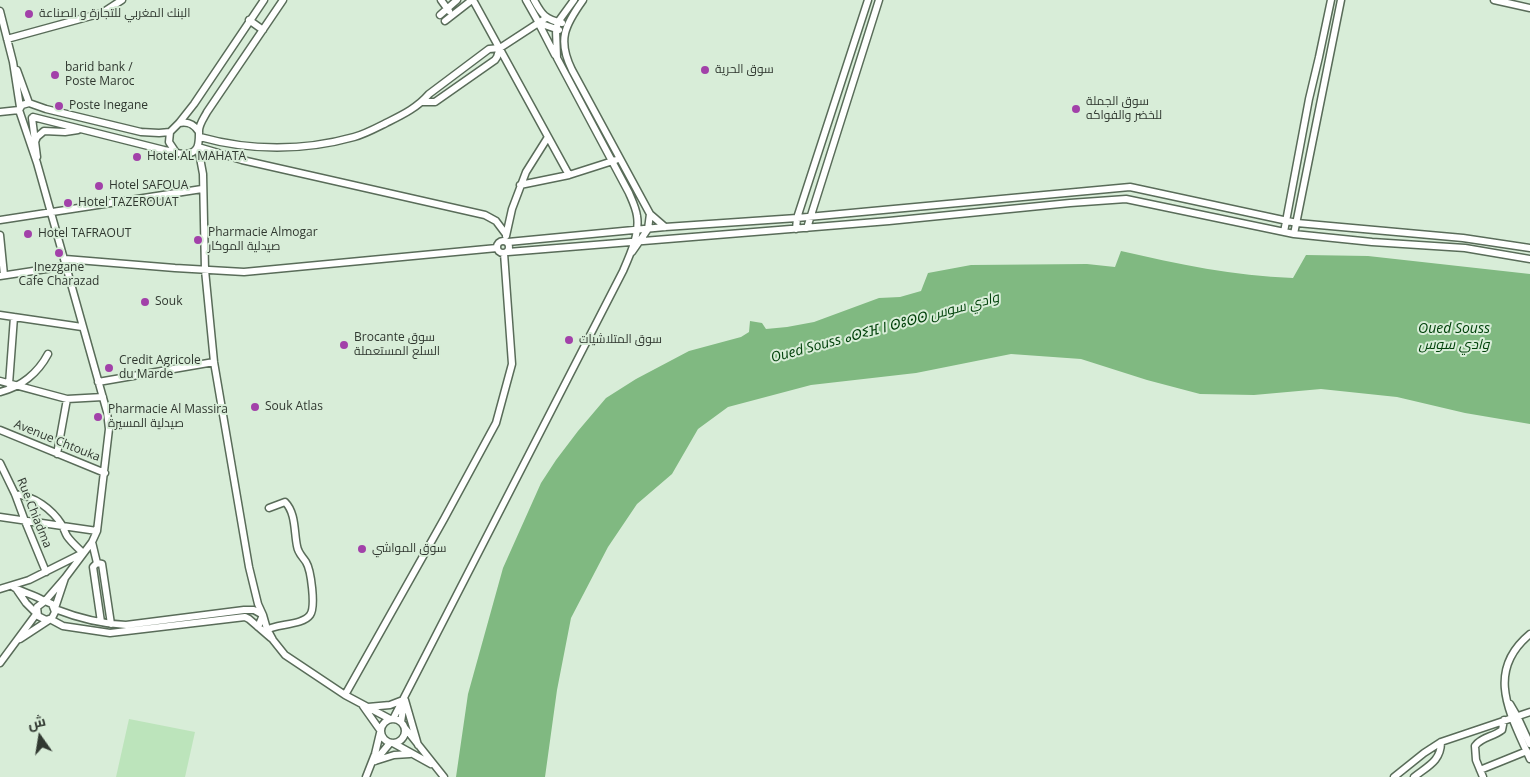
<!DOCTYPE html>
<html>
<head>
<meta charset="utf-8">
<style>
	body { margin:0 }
	#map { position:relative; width:1530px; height:777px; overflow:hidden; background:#d8edd8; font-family:"Open Sans",Cairo,sans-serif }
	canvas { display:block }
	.north { position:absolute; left:15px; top:712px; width:50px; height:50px; -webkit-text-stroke:4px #d8edd8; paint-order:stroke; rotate:347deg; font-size:14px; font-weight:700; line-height:20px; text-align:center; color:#303830 }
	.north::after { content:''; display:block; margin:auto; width:18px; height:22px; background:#303830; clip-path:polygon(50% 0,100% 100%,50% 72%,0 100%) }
</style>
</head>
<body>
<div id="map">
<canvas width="1530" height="777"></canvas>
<div class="north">ش</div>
</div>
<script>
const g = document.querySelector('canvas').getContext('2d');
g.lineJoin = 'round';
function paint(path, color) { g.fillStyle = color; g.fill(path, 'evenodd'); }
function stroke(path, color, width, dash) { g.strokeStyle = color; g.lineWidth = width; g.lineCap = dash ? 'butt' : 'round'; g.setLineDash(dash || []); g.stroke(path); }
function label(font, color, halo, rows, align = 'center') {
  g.font = font + ' "Open Sans",Cairo,"Noto Sans Tifinagh",sans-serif'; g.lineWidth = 4; g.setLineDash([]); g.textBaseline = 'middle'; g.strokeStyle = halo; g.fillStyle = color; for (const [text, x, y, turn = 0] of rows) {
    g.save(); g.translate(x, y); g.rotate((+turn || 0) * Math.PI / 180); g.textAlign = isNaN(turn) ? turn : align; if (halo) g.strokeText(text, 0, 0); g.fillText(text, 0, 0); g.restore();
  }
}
paint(new Path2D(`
	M129,719l66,13 -10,45h-69z`), '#bce4bb');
paint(new Path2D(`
	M1121,251c57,13 113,25 172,27l13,-23 62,1 162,18v150l-65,-11 -68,-16 -76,-8 -67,6 -54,-1 -53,-14 -66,-21 -70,-5 -95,19 -105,12 -83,22 -30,22 -26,45 -35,30 -29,43 -37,71 -14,72 -12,87h-89l12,-83 35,-126 38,-85 15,-23 22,-29 28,-33 30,-19 53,-28 52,-14 8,-5 1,-11 12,2 4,6 21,-2 27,-5 65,-24 21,-1 21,-6 7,-18 43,-8 116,-1 28,3z`), '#80b981');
const minor = new Path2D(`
	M441,0l8,11
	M473,0l96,175 47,-15
	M526,0l13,23 20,7
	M534,0c8,15 11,19 28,23
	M583,0c-18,25 -26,40 -11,70l78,144 -2,15 -16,23
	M1494,0l36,8
	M0,11l13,51 7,45
	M440,15l17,-15
	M249,20l14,10
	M445,21l27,-21
	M539,24l16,31
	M7,39l95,-26 20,-13
	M17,70l12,33
	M422,102h13l60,-42 2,-3 3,-9
	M0,112l19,-2
	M33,117l131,33c7,1 14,4 20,4 16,0 15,-12 15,-23 0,-7 5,-13 8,-19l76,-112
	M32,118l5,39
	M179,123c9,-2 15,1 20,9
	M200,137c50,14 104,14 154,0 11,-3 22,-9 32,-14 16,-8 31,-15 43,-29l60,-45 11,-1 46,-30
	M35,142l2,-5 7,-6 21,1 13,-2
	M198,147l5,27 2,96 9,92 35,205 9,37 5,11 -5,12
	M198,147l44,13 243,55 11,6 9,12
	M175,151l-6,-9 1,-10 9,-9 15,-19 70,-104
	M520,185l49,-10
	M650,214l15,13
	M0,220l202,-31
	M807,228l72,-228
	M796,229l1,-11 71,-218
	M1284,232l25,-133 10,-42 12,-57
	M1294,234l47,-234
	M0,235l4,40
	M506,236l6,-27 14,-37 22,-35
	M497 247a6 6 0 1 1 12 0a6 6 0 1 1-12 0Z
	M508,242l157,-15 132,-9 333,-31 167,36 166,15 67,10
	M508,252l381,-31 181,-18 56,-4 168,35 78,8 93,6 65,11
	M65,259l110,9 69,4 253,-24
	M0,276l66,-10
	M0,315l82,12
	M0,381l67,18 36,-2
	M98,382l116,-20
	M9,384l5,-67
	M0,392c21,-5 38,-19 48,-38
	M0,430l105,43
	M57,454l10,-55
	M0,463l15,31 10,27 21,51
	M15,494c19,2 37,15 47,31 2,4 3,8 5,11 4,6 11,12 16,17
	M0,517l97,14
	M92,542l5,21 -4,4 8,55
	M97,563l5,1 9,60
	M12,586c10,7 22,8 32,15
	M0,589l29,-9 52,-26
	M17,590l9,13 10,10
	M45,601l7,3 3,8 -3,6 -6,2 -8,-4 -1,-9 8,-6 20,-23 27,-36 5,-11 12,-102 -2,-17 -70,-249 -18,-53 3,-5 7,-2 17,6 95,23 18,1 11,-1
	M55,608l10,-30
	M55,609c23,9 46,15 71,16l118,-15h10l9,5 4,14 6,11 12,15 60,40 45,24
	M50,619l13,7 47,7 135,-16 4,2 22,19
	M264,631c12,-8 38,-5 46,-16 6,-8 1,-45 -4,-53 -4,-6 -8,-9 -9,-16 -3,-14 -1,-33 -12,-44l-16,6
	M1530,634c-46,38 -19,81 0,125
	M20,639l29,-19
	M0,663l37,-50
	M345,695l99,-176 52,-96 16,-59 -8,-111
	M405,700l13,45
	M1510,704l7,12 13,28
	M363,706l17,24
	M368,707l22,-2 13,-5
	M381 731a12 12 0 1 1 24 0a12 12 0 1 1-24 0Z
	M393,719l230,-448c7,-16 17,-38 14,-55 -1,-8 -5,-16 -8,-23l-72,-135 -1,-28 2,-8 16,-22
	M401,722l3,-19
	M405,728l39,49
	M393,743l38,21
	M375,761l19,-6 16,-1
	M375,761l15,-18
	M1480,770l47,-19
	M366,777l9,-23 5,-21
	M1394,777l30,-24 17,-11 89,-30
	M1414,777c14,-11 27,-16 27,-35
	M1483,777l-7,-17 -1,-14c6,-9 18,-9 27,-16l2,-10`);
stroke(minor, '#596c59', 9);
stroke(minor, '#fff', 6);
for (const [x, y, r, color] of [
	[29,14,5,"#a241a9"],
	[705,70,5,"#a241a9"],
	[55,75,5,"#a241a9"],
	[59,106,5,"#a241a9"],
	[1076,109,5,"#a241a9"],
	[137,157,5,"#a241a9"],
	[99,186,5,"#a241a9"],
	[68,203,5,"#a241a9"],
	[28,234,5,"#a241a9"],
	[198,240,5,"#a241a9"],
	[59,253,5,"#a241a9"],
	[145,302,5,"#a241a9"],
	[569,340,5,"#a241a9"],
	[344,345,5,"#a241a9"],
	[109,368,5,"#a241a9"],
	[255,407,5,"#a241a9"],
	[98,417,5,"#a241a9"],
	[362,549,5,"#a241a9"]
]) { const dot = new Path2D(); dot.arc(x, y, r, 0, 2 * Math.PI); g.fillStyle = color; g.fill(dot); stroke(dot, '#d8edd8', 2); }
label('12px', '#303830', '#d8edd8', [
	["البنك المغربي للتجارة و الصناعة",39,14],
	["barid bank /",65,68],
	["Poste Maroc",65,82],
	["سوق الحرية",715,70],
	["سوق الجملة",1086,102],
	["للخضر والفواكه",1086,116],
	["Poste Inegane",69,106],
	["Hotel AL MAHATA",147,157],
	["Hotel SAFOUA",109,186],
	["Hotel TAZEROUAT",78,203],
	["Pharmacie Almogar",208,233],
	["صيدلية الموكار",208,247],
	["Hotel TAFRAOUT",38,234],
	["Inezgane",59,268,"center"],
	["Cafe Charazad",59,282,"center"],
	["Souk",155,302],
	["Brocante سوق",354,338],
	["السلع المستعملة",354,352],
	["سوق المتلاشيات",579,340],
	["Credit Agricole",119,361],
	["du Marde",119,375],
	["Souk Atlas",265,407],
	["Pharmacie Al Massira",108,410],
	["صيدلية المسيرة",108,424],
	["سوق المواشي",372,549]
], 'left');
label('12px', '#303830', '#d8edd8', [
	["Avenue Chtouka",57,441,22],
	["Rue Chiadma",34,513,68]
]);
label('italic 14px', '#00410a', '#d8edd8', [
	["Oued Souss ⴰⵙⵉⴼ ⵏ ⵙⵓⵙⵙ وادي سوس",885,328,-15],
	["Oued Souss",1454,329],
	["وادي سوس",1454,345]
]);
</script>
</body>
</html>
